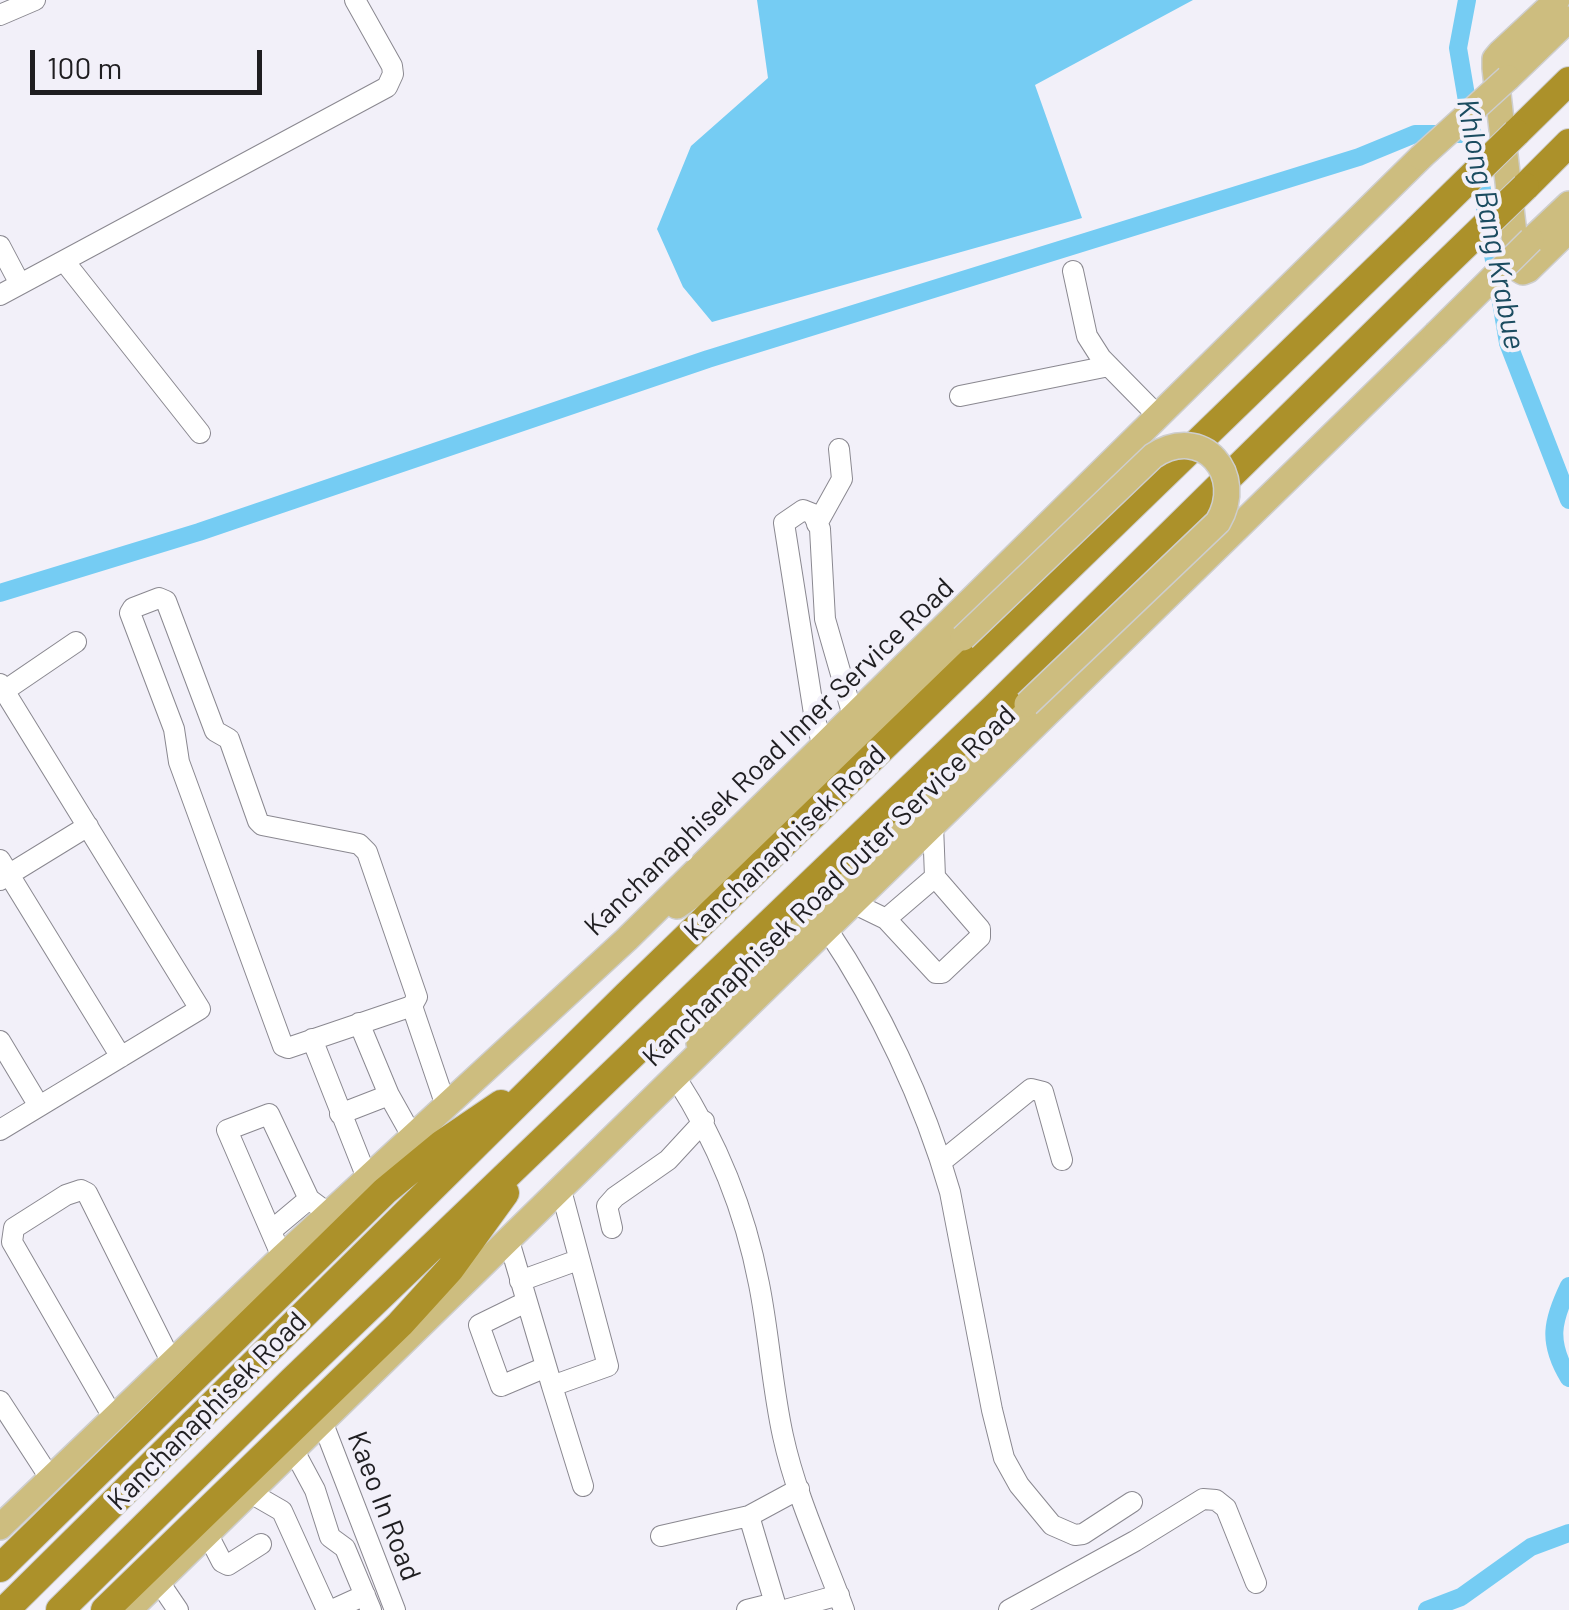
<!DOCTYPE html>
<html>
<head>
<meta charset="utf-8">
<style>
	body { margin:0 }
	#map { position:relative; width:1569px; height:1610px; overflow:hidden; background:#f2f0f9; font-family:Barlow,sans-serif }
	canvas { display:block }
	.scale { position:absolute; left:30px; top:50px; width:232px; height:45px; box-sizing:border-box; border:5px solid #1f1e21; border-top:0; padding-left:12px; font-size:30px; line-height:35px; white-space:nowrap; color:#1f1e21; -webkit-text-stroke:8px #f2f0f9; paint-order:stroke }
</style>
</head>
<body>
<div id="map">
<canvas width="1569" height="1610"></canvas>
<div class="scale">100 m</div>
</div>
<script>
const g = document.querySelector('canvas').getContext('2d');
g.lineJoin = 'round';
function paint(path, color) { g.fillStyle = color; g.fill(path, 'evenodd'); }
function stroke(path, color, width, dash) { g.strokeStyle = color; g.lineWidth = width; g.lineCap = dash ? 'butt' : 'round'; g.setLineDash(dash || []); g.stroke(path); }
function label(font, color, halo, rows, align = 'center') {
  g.font = font + ' Barlow,sans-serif'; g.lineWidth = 8; g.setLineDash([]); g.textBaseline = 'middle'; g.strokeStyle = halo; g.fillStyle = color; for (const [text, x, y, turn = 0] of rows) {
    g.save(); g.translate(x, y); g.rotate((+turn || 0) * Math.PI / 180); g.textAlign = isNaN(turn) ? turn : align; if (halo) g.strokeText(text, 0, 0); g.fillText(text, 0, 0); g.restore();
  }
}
paint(new Path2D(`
	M757,0h436l-158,85 47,133 -370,104 -29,-35 -26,-58 34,-83 77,-68z`), '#75ccf3');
stroke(new Path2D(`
	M1467,0l-9,48 50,295 61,157
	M0,593l199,-61 509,-173 651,-202 56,-23h58
	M1569,1286c-17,35 -22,56 0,92
	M1427,1610l34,-13 70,-50 38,-14`), '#75ccf3', 18);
const minor = new Path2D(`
	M0,15l35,-15
	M0,246l20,38
	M64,261l136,172
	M1073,271l14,65 14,22 57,58
	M0,295l387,-208 6,-13 -1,-8 -37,-66
	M960,396l149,-30
	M817,524l25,-45 -3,-30
	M0,684l200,325 -200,121
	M4,691l72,-49
	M823,745l-8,-25 -31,-197 19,-13 10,4 7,15 5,90 28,97
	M0,860l121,197
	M0,880l88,-54
	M853,903l33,16 50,54h6l38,-36v-8l-45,-52 -2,-52
	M886,919l49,-42
	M827,929c53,79 97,172 123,263l42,218 12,48 15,27 33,40 23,10 8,-1 49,-32
	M412,1006l-124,42 -5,-2 -104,-284 -5,-33 -44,-116 3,-5 26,-10 7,3 49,130 14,8 29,82 4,4 97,19 8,8 50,145 -5,9 34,100
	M312,1039l55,139
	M0,1041l39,65
	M676,1078c40,62 69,133 83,206 10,50 13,102 24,152 13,60 40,117 61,174
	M389,1095l23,41
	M340,1114l49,-19 -30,-72
	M941,1162l90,-73 12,3 19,68
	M612,1228l-5,-22 8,-9 53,-37 36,-39
	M272,1230l37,-31
	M509,1241l43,145 56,-20 -47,-176
	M282,1257l-55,-127 42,-16 40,85 20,15
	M520,1281l58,-21
	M526,1302l-47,23 22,61 45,-19
	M552,1386l31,100
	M0,1401l50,77
	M114,1419l-102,-177 2,-14 52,-33 15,-5 6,3 85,170
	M322,1421l73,189
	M293,1449l22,41 15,47 15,11 26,62
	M249,1492l33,19 45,99
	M749,1516l50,-27
	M207,1533l15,29 6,3 33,-21
	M661,1536l88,-20 28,94
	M159,1582l19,28
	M332,1610l33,-15
	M747,1610l28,-7
	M785,1610l54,-15
	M1009,1610l126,-69 68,-42 13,1 10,8 30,75`);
const major = new Path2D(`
	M1557,0l-57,53 -5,6v9l23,201 5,3 5,-2 41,-40
	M1508,78l61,-59
	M1531,240l38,-36
	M677,906l49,-34 237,-234
	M699,1043l23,-39 305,-300
	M0,1527l282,-270 345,-318 794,-782
	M129,1610l1307,-1276`);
const highway = new Path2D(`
	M1516,133l53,-52
	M1525,187l44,-44
	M0,1568l385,-377 57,-47 59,-40
	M5,1610l621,-614 792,-767
	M60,1610l232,-229 702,-673 436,-429
	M105,1610l295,-286 50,-55 55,-76`);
stroke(minor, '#8a8890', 22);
stroke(major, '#cecece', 28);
stroke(highway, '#cecece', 30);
stroke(minor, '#fff', 20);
stroke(major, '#cdbd7f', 25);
stroke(highway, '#ac912a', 28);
const majorBridge = new Path2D(`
	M1421,157l87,-79
	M1436,334l95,-94
	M963,638l190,-182c50,-33 93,19 65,66l-191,182`);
const highwayBridge = new Path2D(`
	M1418,229l98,-96
	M1430,279l95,-92`);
stroke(majorBridge, '#cecece', 28, []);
stroke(highwayBridge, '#cecece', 30, []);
stroke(majorBridge, '#cdbd7f', 25);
stroke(highwayBridge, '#ac912a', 28);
label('28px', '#1f1e21', '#f2f0f9', [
	["Kanchanaphisek Road Inner Service Road",769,757,-44],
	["Kanchanaphisek Road",785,843,-44],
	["Kanchanaphisek Road Outer Service Road",829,886,-44],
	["Kanchanaphisek Road",207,1411,-45],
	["Kaeo In Road",384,1506,69]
]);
label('italic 30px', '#1b4c60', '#f2f0f9', [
	["Khlong Bang Krabue",1491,224,79]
]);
</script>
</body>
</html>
